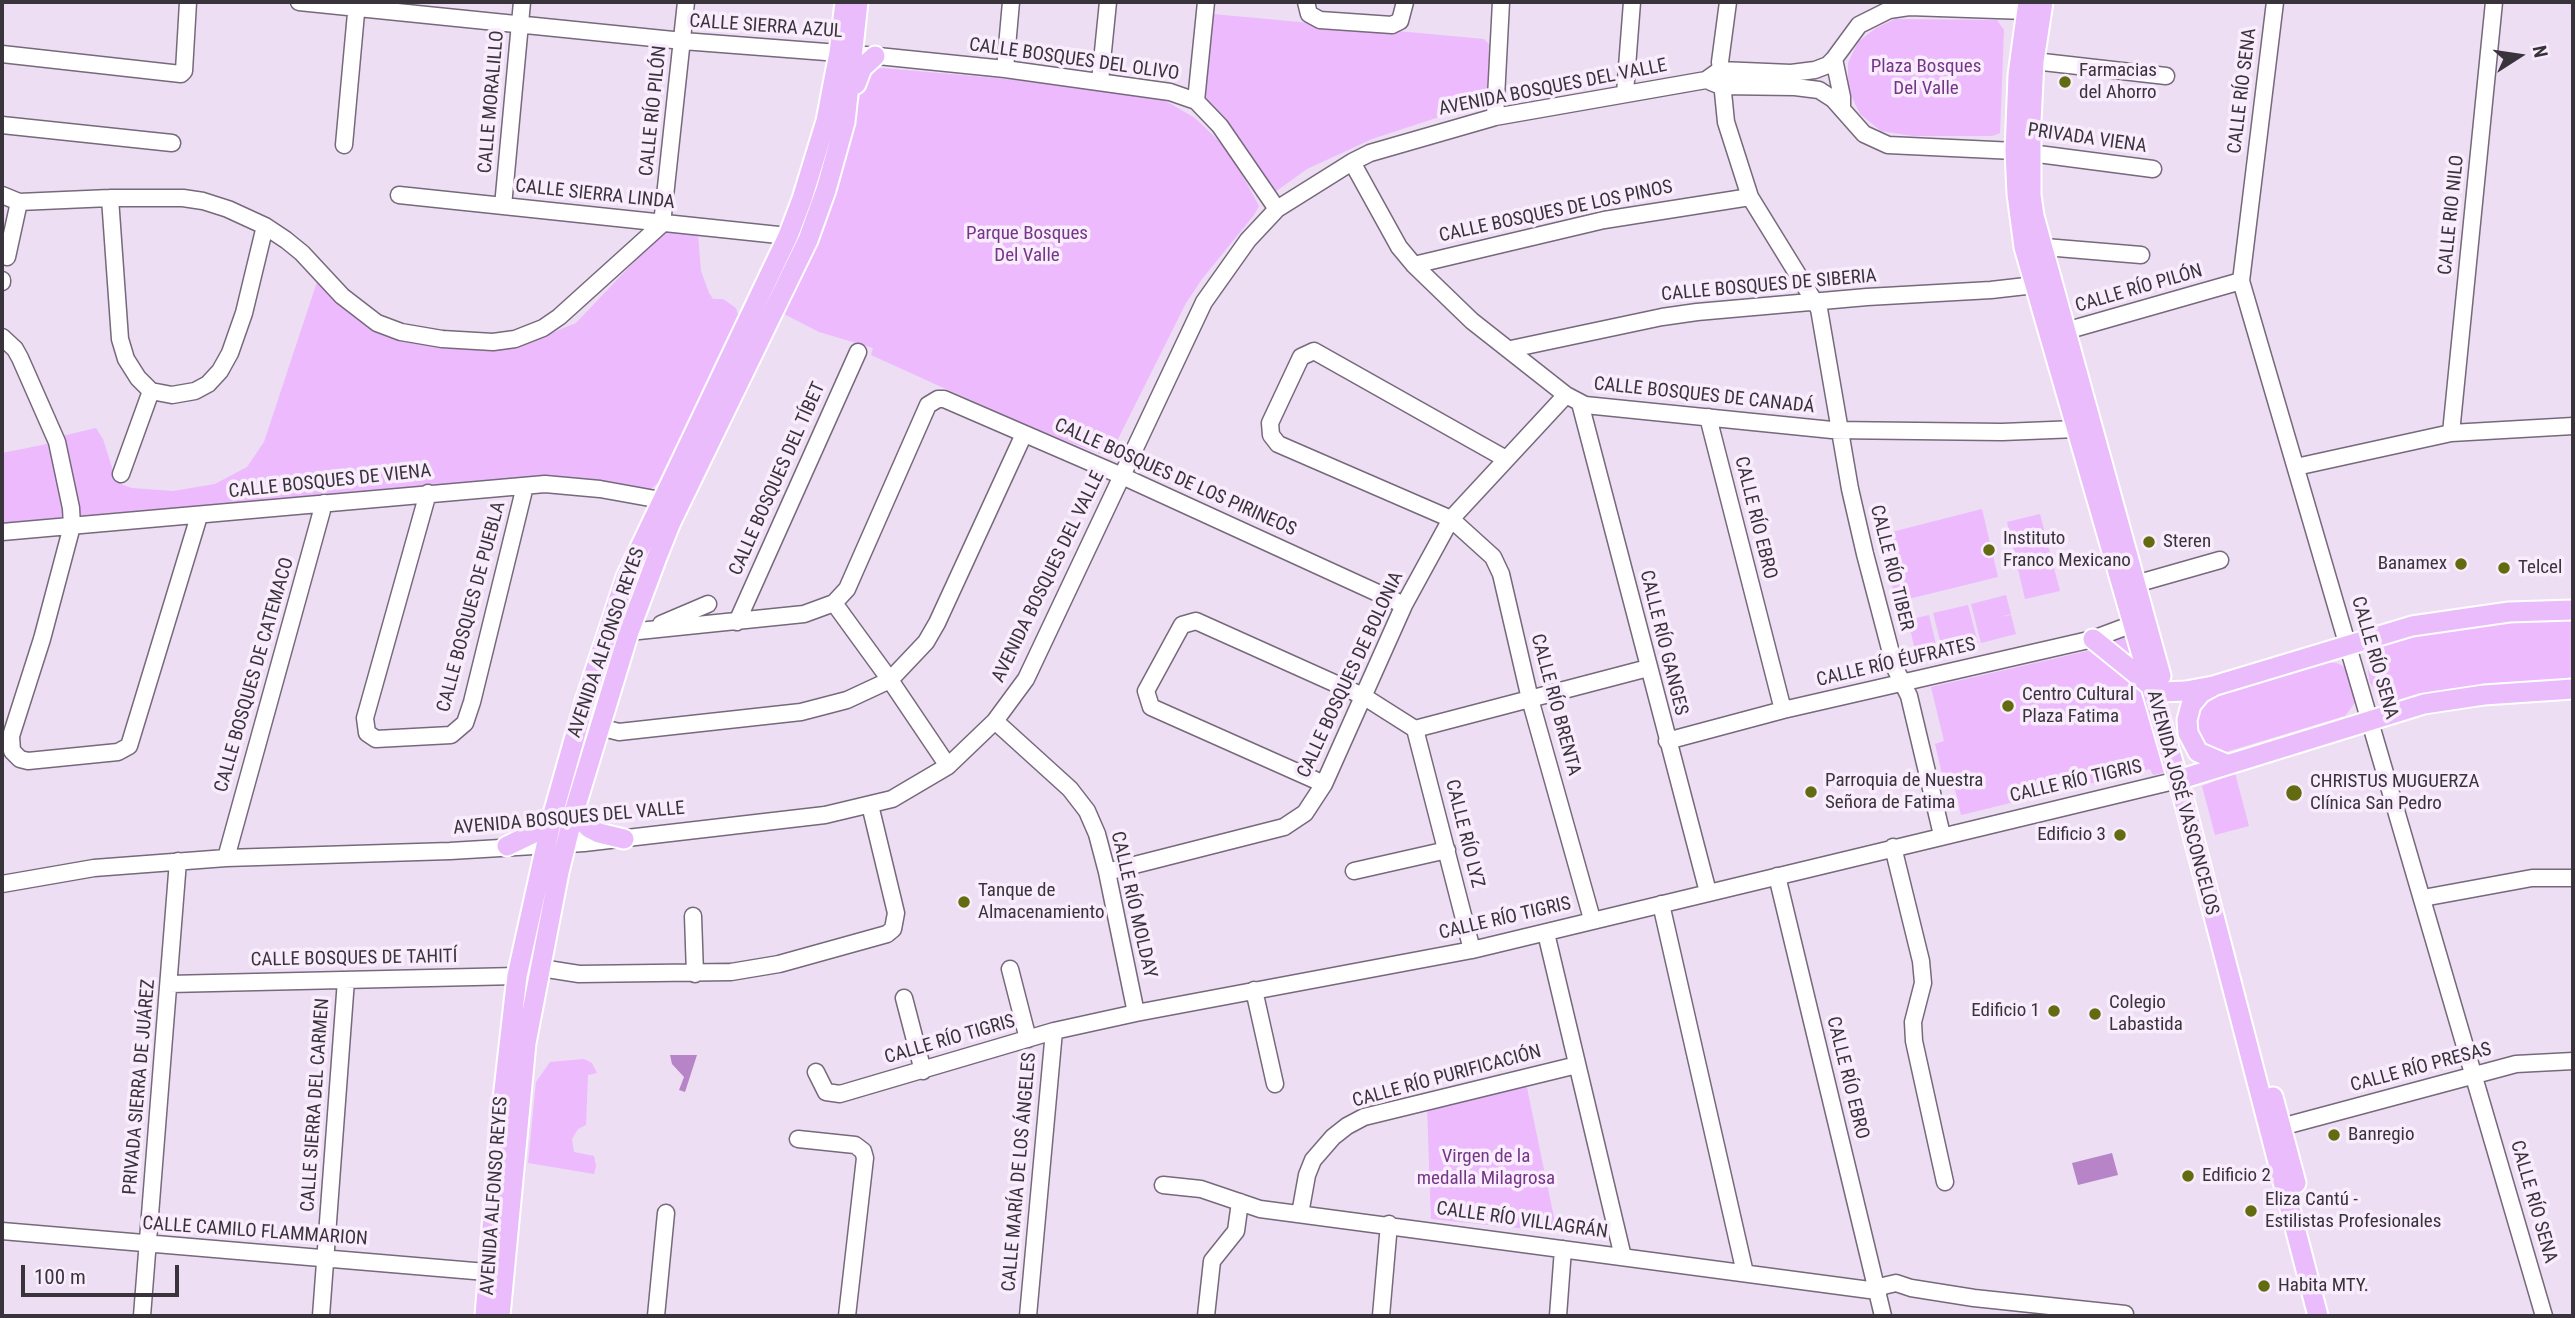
<!DOCTYPE html>
<meta charset="utf-8">
<style>
body{margin:0}
#map{position:relative;width:2575px;height:1318px;overflow:hidden;background:#eddef3;font-family:"Roboto Condensed",sans-serif}
canvas{display:block}
.frame{position:absolute;inset:0;border:4px solid #39333b;pointer-events:none}
.north{position:absolute;left:2484px;top:21px;width:70px;height:70px;-webkit-text-stroke:5px #f9ecfd;paint-order:stroke;rotate:78deg;font-size:19px;font-weight:700;line-height:28px;text-align:center;color:#39333b}
.north::after{content:'';display:block;margin:auto;width:24px;height:32px;background:#39333b;clip-path:polygon(50% 0,100% 100%,50% 72%,0 100%)}
.scale{position:absolute;left:21px;top:1265px;width:158px;height:32px;box-sizing:border-box;border:4px solid #39333b;border-top:0;padding-left:9px;font-size:21px;line-height:24px;white-space:nowrap;color:#39333b;-webkit-text-stroke:5px #f9ecfd;paint-order:stroke}
</style>
<div id="map">
<canvas width="2575" height="1318"></canvas>
<div class="frame"></div>
<div class="north">N</div>
<div class="scale">100 m</div>
</div>
<script>
const context = document.querySelector('canvas').getContext('2d');
context.lineJoin = 'round';
function fill(path, color) { context.fillStyle = color; context.fill(path, 'evenodd'); }
const shape = rows => new Path2D(rows.map(r => 'M' + r).join(''));
function strokePath(path, color, width, dash) { context.strokeStyle = color; context.lineWidth = width; context.lineCap = dash ? 'butt' : 'round'; context.setLineDash(dash || []); context.stroke(path); }
function drawText(font, color, halo, rows, align = 'center') {
  context.font = font + ' "Roboto Condensed",sans-serif'; context.lineWidth = 7; context.setLineDash([]); context.textBaseline = 'middle'; context.strokeStyle = halo; context.fillStyle = color; for (const [text, x, y, turn = 0] of rows) {
    context.save(); context.translate(x, y); context.rotate((+turn || 0) * Math.PI / 180); context.textAlign = isNaN(turn) ? turn : align; if (halo) context.strokeText(text, 0, 0); context.fillText(text, 0, 0); context.restore();
  }
}
fill(shape([
 [1213,14,1484,39,1491,46,1486,101,1483,106,1439,117,1372,139,1307,169,1275,192,1269,193,1204,106],
 [1895,19,1997,20,2004,30,2000,133,1992,136,1913,136,1881,131,1860,114,1848,89,1848,63,1858,42,1876,28],
 [883,68,1052,83,1130,92,1164,100,1195,118,1219,141,1237,165,1259,206,1254,215,1202,279,1186,303,1115,445,1106,453,1100,454,1032,428,871,355,873,348,819,332,782,313,840,183,864,78,874,69],
 [693,226,698,234,701,271,709,293,713,299,723,299,736,308,739,318,660,481,650,490,554,480,78,520,62,436,96,428,103,439,115,477,123,485,132,488,173,491,215,484,247,467,264,442,317,282,362,319,404,338,444,349,514,348,576,323,667,227],
 [57,442,72,526,2,534,2,453],
 [1982,509,1998,577,1896,602,1880,535],
 [2040,514,2060,591,2025,599,2007,522],
 [2006,595,2011,614,1999,617,2011,615,2016,634,1981,643,1971,604],
 [1968,605,1978,643,1943,652,1933,613],
 [1929,615,1938,653,1917,659,1908,620],
 [2535,619,2573,619,2573,681,2506,684,2399,702,2383,698,2370,683,2368,670,2372,657,2382,646,2390,642,2464,626],
 [2128,634,2136,660,2108,640],
 [2092,650,2143,684,2166,772,2153,775,2150,769,1961,815,1951,772,1942,774,1935,744,1944,741,1931,687],
 [2322,662,2337,663,2347,668,2357,700,2345,716,2219,754,2201,748,2191,714,2201,698],
 [2235,773,2249,826,2215,835,2202,786],
 [584,1059,592,1063,597,1073,588,1075,586,1125,578,1129,572,1139,574,1152,594,1156,596,1166,594,1174,528,1163,536,1082,550,1062],
 [1526,1083,1557,1232,1431,1219,1427,1107]
]), '#ecbafd');
fill(shape([
 [670,1055,697,1055,685,1092,679,1090,684,1077,672,1064],
 [2112,1153,2118,1175,2078,1185,2072,1163]
]), '#b684c7');
const minor = shape([
 [299,2,683,41,878,56,1005,69,1170,92,1196,101,1220,126,1277,209],
 [1306,2,1309,14,1320,20,1392,25,1400,21,1405,2],
 [1728,2,1720,62,1726,122,1750,197,1819,309,1850,489,1865,554,1895,668,1909,696,1942,835],
 [2275,2,2241,281,2544,1316],
 [2,54,181,74,184,71,188,2],
 [1834,59,1842,97,1842,109],
 [2034,61,2166,76],
 [1005,69,1011,2],
 [1100,81,1108,2],
 [1711,82,1721,86,1795,87,1819,90,1833,99,1864,134,1888,145,2015,151,2153,169],
 [1625,93,1632,2],
 [1196,101,1206,2],
 [1495,117,1501,2],
 [2,125,172,143],
 [344,145,357,2],
 [1352,162,1399,247,1414,265,1472,321,1566,395,1585,405,1832,430,2002,432,2077,429],
 [2,195,19,202,110,198,183,198,203,201,228,209,265,226,286,240,302,253,342,296,377,323,401,332,442,339,493,342,515,339,543,328,559,317,662,224,686,2],
 [399,195,788,236],
 [110,198,120,339,126,359,138,378,151,391,172,395,195,391,208,384,220,371,230,353,244,313,265,226],
 [503,206,522,2],
 [2033,246,2141,255],
 [7,257,19,202],
 [1414,265,1604,220,1750,197],
 [2,282,2,280],
 [2055,334,2241,281],
 [2,337,15,349,20,358,57,442,71,508,72,526,42,639,11,736,12,751,20,759,28,761,118,752,129,746,199,516],
 [1511,349,1662,317,1697,312,1867,297,1991,290,2035,285],
 [1580,403,1708,892],
 [1708,417,1783,710],
 [2451,433,2494,2],
 [1506,459,1314,351,1301,357,1270,423,1271,435,1278,444,1451,519,1493,557,1501,574,1530,699,1592,919],
 [2296,467,2451,433,2573,426],
 [121,474,151,391],
 [428,493,365,718,367,733,376,739,451,735,465,723,472,702,525,486],
 [2,532,545,484,600,489,661,500],
 [2125,587,2220,560],
 [834,603,890,680,948,766],
 [737,622,858,352],
 [661,624,708,604],
 [629,632,804,614,834,603,847,589,928,405,938,399,944,399,1122,476,1404,605],
 [995,721,1070,789,1087,811,1097,834,1107,872,1136,1013],
 [599,727,619,732,801,712,847,700,890,680,926,642,937,623,1024,434],
 [1415,729,1648,668],
 [1415,729,1472,950],
 [1667,741,1783,710,2093,639,2133,624],
 [1324,784,1151,707,1146,691,1182,625,1196,621,1363,696,1415,729],
 [1893,847,1921,961,1923,983,1913,1022,1914,1041,1945,1182],
 [226,858,324,503],
 [1354,871,1447,850],
 [1107,872,1284,827,1305,813,1324,784,1404,605,1451,519,1566,395],
 [1777,876,1883,1316],
 [2,884,94,868,226,858,450,851,584,843,825,815,892,799,948,766,995,721,1026,679,1204,302,1248,240,1277,209,1352,162,1370,153,1495,117,1706,80,1720,70,1791,73,1815,70,1828,65,1834,59,1859,25,1889,10,1909,7,2027,11],
 [2423,898,2532,878,2573,878],
 [1661,904,1745,1273],
 [693,916,695,974],
 [1546,933,1623,1257],
 [541,968,579,974,731,972,779,964,887,934,893,929,896,913,870,805],
 [1010,969,1028,1039],
 [169,984,517,976,526,980],
 [1254,990,1275,1084],
 [904,998,923,1071],
 [816,1072,826,1092,840,1094,1054,1031,1136,1013,1472,950,2178,780],
 [2281,1127,2516,1064,2573,1061],
 [798,1139,855,1145,863,1151,865,1158,847,1316],
 [1163,1185,1201,1189,1260,1209,1877,1291],
 [1300,1214,1307,1175,1313,1160,1333,1137,1347,1126,1364,1117,1577,1065],
 [2,1231,498,1273],
 [1877,1291,1883,1286,1896,1283,1911,1288,1974,1298,2125,1314],
 [142,1316,178,861],
 [321,1316,346,980],
 [656,1316,666,1213],
 [1028,1316,1054,1031],
 [1206,1316,1212,1261,1236,1231,1240,1202],
 [1381,1316,1389,1224],
 [1558,1316,1563,1249]
]);
const major = shape([
 [2028,2,2018,75,2015,151,2017,194,2024,247,2183,797,2318,1316],
 [2043,2,2034,61,2031,122,2031,195,2034,216,2161,676],
 [856,84,862,68,875,56],
 [2093,639,2151,686,2162,692,2186,691,2213,686,2412,626,2509,612,2573,610],
 [2212,687,2201,693,2191,705,2187,720,2188,733,2198,752,2226,764],
 [2178,780,2424,704,2484,695,2573,689],
 [574,812,589,828,599,833,624,839],
 [507,846,532,834,552,815],
 [2273,1097,2296,1183],
 [485,1316,500,1125,517,976,553,814,585,701,626,577,788,236,802,199,826,121,839,53,845,2],
 [500,1316,526,1043,559,872,574,812,629,632,657,557,671,522,808,240,826,190,845,122,858,2]
]);
strokePath(minor, '#76697b', 19);
strokePath(major, '#fff', 23);
strokePath(minor, '#fff', 16);
strokePath(major, '#ebbcfb', 19);
for (const [x, y, r, color] of [
 [2065,82,7,"#636b10"],
 [2149,542,7,"#636b10"],
 [1989,550,7,"#636b10"],
 [2461,564,7,"#636b10"],
 [2504,568,7,"#636b10"],
 [2008,706,7,"#636b10"],
 [1811,792,7,"#636b10"],
 [2294,793,9,"#636b10"],
 [2120,835,7,"#636b10"],
 [964,902,7,"#636b10"],
 [2054,1011,7,"#636b10"],
 [2095,1014,7,"#636b10"],
 [2334,1135,7,"#636b10"],
 [2188,1176,7,"#636b10"],
 [2251,1211,7,"#636b10"],
 [2264,1286,7,"#636b10"]
]) { const dot = new Path2D(); dot.arc(x, y, r, 0, 2 * Math.PI); context.fillStyle = color; context.fill(dot); strokePath(dot, '#f9ecfd', 2.5); }
drawText('19px', '#39333b', '#f9ecfd', [
 ["CALLE SIERRA AZUL",766,27,4],
 ["CALLE BOSQUES DEL OLIVO",1074,60,8],
 ["AVENIDA BOSQUES DEL VALLE",1553,88,-11],
 ["CALLE RÍO SENA",2243,91,-83],
 ["CALLE MORALILLO",492,102,-85],
 ["CALLE RÍO PILÓN",654,111,-84],
 ["PRIVADA VIENA",2087,139,8],
 ["CALLE SIERRA LINDA",595,195,6],
 ["CALLE BOSQUES DE LOS PINOS",1556,212,-12],
 ["CALLE RIO NILO",2452,215,-84],
 ["CALLE BOSQUES DE SIBERIA",1769,286,-5],
 ["CALLE RÍO PILÓN",2139,289,-16],
 ["CALLE BOSQUES DE CANADÁ",1704,396,6],
 ["CALLE BOSQUES DE LOS PIRINEOS",1175,478,24],
 ["CALLE BOSQUES DEL TÍBET",778,479,-66],
 ["CALLE BOSQUES DE VIENA",330,482,-6],
 ["CALLE RÍO EBRO",1755,518,76],
 ["CALLE RÍO TIBER",1891,568,76],
 ["AVENIDA BOSQUES DEL VALLE",1049,577,-64],
 ["CALLE BOSQUES DE PUEBLA",472,607,-75],
 ["AVENIDA ALFONSO REYES",607,643,-71],
 ["CALLE RÍO GANGES",1663,643,76],
 ["CALLE RÍO SENA",2374,658,74],
 ["CALLE RÍO ÉUFRATES",1896,663,-13],
 ["CALLE BOSQUES DE CATEMACO",255,675,-74],
 ["CALLE BOSQUES DE BOLONIA",1351,675,-65],
 ["CALLE RÍO BRENTA",1555,705,75],
 ["CALLE RÍO TIGRIS",2076,782,-13],
 ["AVENIDA JOSÉ VASCONCELOS",2182,803,75],
 ["AVENIDA BOSQUES DEL VALLE",569,819,-5],
 ["CALLE RÍO LYZ",1464,834,76],
 ["CALLE RÍO MOLDAY",1133,905,77],
 ["CALLE RÍO TIGRIS",1505,919,-13],
 ["CALLE BOSQUES DE TAHITÍ",354,959,-1],
 ["CALLE RÍO TIGRIS",950,1040,-16],
 ["CALLE RÍO PRESAS",2421,1068,-15],
 ["CALLE RÍO PURIFICACIÓN",1447,1077,-15],
 ["CALLE RÍO EBRO",1847,1078,76],
 ["PRIVADA SIERRA DE JUÁREZ",140,1087,-85],
 ["CALLE SIERRA DEL CARMEN",316,1105,-86],
 ["CALLE MARÍA DE LOS ÁNGELES",1020,1172,-85],
 ["AVENIDA ALFONSO REYES",495,1196,-86],
 ["CALLE RÍO SENA",2533,1202,74],
 ["CALLE RÍO VILLAGRÁN",1522,1221,8],
 ["CALLE CAMILO FLAMMARION",255,1232,4]
]);
drawText('19px', '#743687', '#f9ecfd', [
 ["Plaza Bosques",1926,67],
 ["Del Valle",1926,89],
 ["Parque Bosques",1027,234],
 ["Del Valle",1027,256],
 ["Virgen de la",1486,1157],
 ["medalla Milagrosa",1486,1179]
]);
drawText('19px', '#39333b', '#f9ecfd', [
 ["Farmacias",2079,71],
 ["del Ahorro",2079,93],
 ["Instituto",2003,539],
 ["Franco Mexicano",2003,561],
 ["Steren",2163,542],
 ["Banamex",2447,564,"right"],
 ["Telcel",2518,568],
 ["Centro Cultural",2022,695],
 ["Plaza Fatima",2022,717],
 ["Parroquia de Nuestra",1825,781],
 ["Señora de Fatima",1825,803],
 ["CHRISTUS MUGUERZA",2310,782],
 ["Clínica San Pedro",2310,804],
 ["Edificio 3",2106,835,"right"],
 ["Tanque de",978,891],
 ["Almacenamiento",978,913],
 ["Colegio",2109,1003],
 ["Labastida",2109,1025],
 ["Edificio 1",2040,1011,"right"],
 ["Banregio",2348,1135],
 ["Edificio 2",2202,1176],
 ["Eliza Cantú -",2265,1200],
 ["Estilistas Profesionales",2265,1222],
 ["Habita MTY.",2278,1286]
], 'left');
</script>
